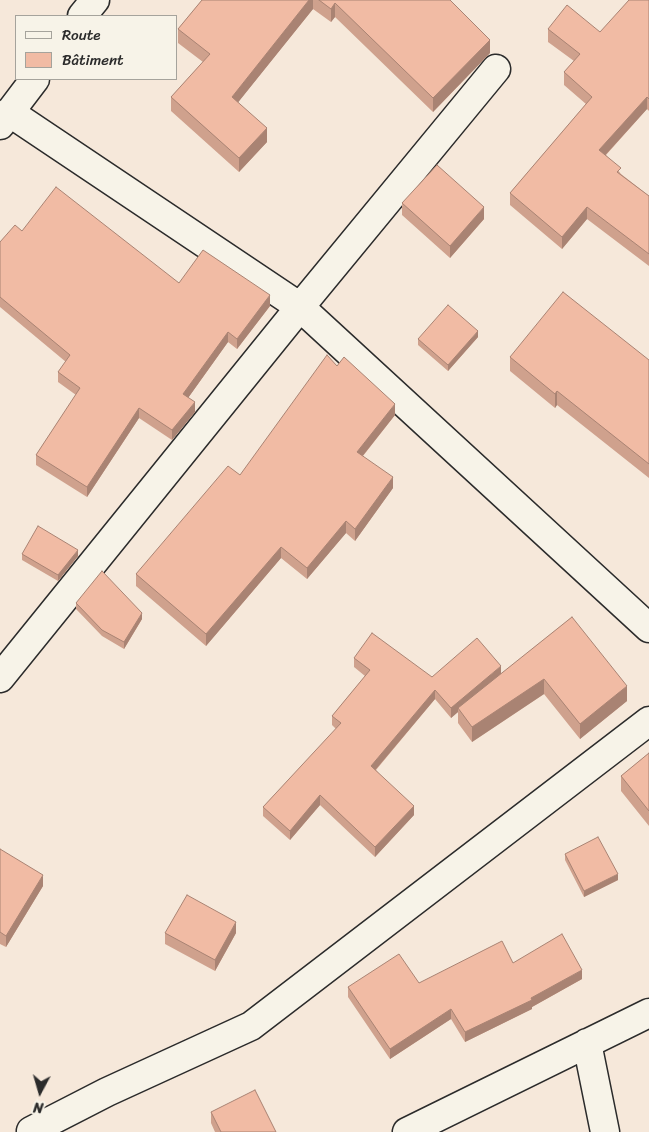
<!DOCTYPE html>
<meta charset="utf-8">
<style>
body{margin:0}
#map{position:relative;width:649px;height:1132px;overflow:hidden;background:#f6e8da;font-family:Sriracha,sans-serif}
canvas{display:block}
.legend{position:absolute;left:15px;top:15px;width:162px;height:65px;box-sizing:border-box;background:#f7f3e8;border:1px solid #a5a39c;margin:0;padding:6px 9px;list-style:none;font-size:15px;color:#2b2b2b}
.legend li{display:flex;align-items:center;gap:10px;height:25px}
.legend b{width:25px;border:1px solid #a5a39c}
.north{position:absolute;left:15px;top:1067px;width:50px;height:50px;-webkit-text-stroke:4px #f7f3e8;paint-order:stroke;rotate:186deg;font-size:14px;font-weight:700;line-height:20px;text-align:center;color:#2b2b2b}
.north::after{content:'';display:block;margin:auto;width:18px;height:22px;background:#2b2b2b;clip-path:polygon(50% 0,100% 100%,50% 72%,0 100%)}
</style>
<div id="map">
<canvas width="649" height="1132"></canvas>
<ul class="legend">
<li><b style="height:6px;background:#f7f3e8"></b>Route</li>
<li><b style="height:14px;background:#f1bba4"></b>Bâtiment</li>
</ul>
<div class="north">N</div>
</div>
<script>
const context = document.querySelector('canvas').getContext('2d');
context.lineJoin = 'round';
const shape = rows => new Path2D(rows.map(r => 'M' + r).join(''));
function strokePath(path, color, width, dash) { context.strokeStyle = color; context.lineWidth = width; context.lineCap = dash ? 'butt' : 'round'; context.setLineDash(dash || []); context.stroke(path); }
function fill(path, color) { context.fillStyle = color; context.fill(path, 'evenodd'); }
const minor = shape([
 [82,16,95,0],
 [9,112,300,307,649,628],
 [0,125,35,79],
 [0,678,300,307,496,69],
 [587,1043,605,1132],
 [31,1131,107,1092,251,1026,649,721],
 [407,1132,649,1013]
]);
strokePath(minor, '#2b2b2b', 31);
strokePath(minor, '#f7f3e8', 28);
fill(shape([
 [202,0,450,0,490,53,433,112,335,17,331,22,313,9,238,102,267,142,239,172,171,111,171,97,203,62,178,43,178,29],
 [649,0,649,111,647,109,606,155,621,174,649,196,649,266,587,219,562,249,510,205,510,193,586,104,564,85,564,72,574,61,548,42,548,29,600,32],
 [402,203,484,219,450,258,402,215],
 [22,231,179,283,270,306,237,349,228,342,188,398,195,412,172,440,139,418,87,497,36,465,36,455,76,395,58,382,58,372,66,362,0,307,0,242],
 [478,337,448,371,418,345,418,339],
 [510,357,649,360,649,478,557,405,555,408,510,371],
 [337,366,395,415,363,456,393,488,355,541,346,533,307,579,281,558,206,646,136,586,136,574,240,475],
 [22,554,78,556,58,581,22,560],
 [76,603,142,619,124,649,102,636,76,609],
 [572,617,627,701,580,739,544,694,472,742,458,723,458,712,451,718,435,699,376,770,414,815,375,857,320,805,290,840,263,816,263,807,336,729,332,725,332,716,365,676,354,667,354,658,432,677,501,674],
 [649,753,649,826,621,791,621,776],
 [0,849,43,886,6,947,0,944],
 [565,854,618,880,584,897,565,860],
 [165,933,236,933,215,971,165,944],
 [513,963,582,979,532,1007,532,1009,465,1042,451,1019,390,1059,348,997,348,987,419,983],
 [211,1112,276,1132,215,1132,211,1123]
]), '#cfa18d');
fill(shape([
 [309,0,313,0,313,9,232,110,232,97],
 [335,3,335,17,331,22,331,9],
 [490,40,490,53,433,112,433,98],
 [647,97,647,109,599,162,599,150],
 [267,128,267,142,239,172,239,158],
 [484,207,484,219,450,258,450,246],
 [587,207,587,219,562,249,562,237],
 [270,295,270,306,237,349,237,339],
 [478,331,478,337,448,371,448,365],
 [228,332,228,342,183,405,183,394],
 [557,391,557,405,555,408,555,394],
 [195,402,195,412,172,440,172,430],
 [395,404,395,415,357,463,357,452],
 [139,408,139,418,87,497,87,487],
 [393,477,393,488,355,541,355,529],
 [346,521,346,533,307,579,307,568],
 [281,547,281,558,206,646,206,634],
 [78,550,78,556,58,581,58,575],
 [142,613,142,619,124,649,124,642],
 [501,666,501,675,458,708,458,712,451,718,451,708],
 [544,679,544,694,472,742,472,727],
 [627,686,627,701,580,739,580,724],
 [435,690,435,699,371,775,371,766],
 [320,795,320,805,290,840,290,831],
 [414,806,414,815,375,857,375,847],
 [618,874,618,880,584,897,584,891],
 [43,875,43,886,6,947,6,936],
 [236,922,236,933,215,971,215,960],
 [582,970,582,979,532,1007,532,1009,465,1042,465,1032,531,998],
 [451,1009,451,1019,390,1059,390,1049]
]), '#a98373');
const building = shape([
 [202,0,309,0,232,97,267,128,239,158,171,97,210,54,178,29,202,0],
 [319,0,450,0,490,40,433,98,335,3,331,9,319,0],
 [629,0,649,0,649,99,647,97,599,150,621,168,617,172,649,196,649,254,587,207,562,237,510,193,592,97,564,72,580,54,548,29,567,5,600,32,629,0],
 [437,165,484,207,450,246,402,203,437,165],
 [56,187,179,283,203,250,270,295,237,339,228,332,183,394,195,402,172,430,139,408,87,487,36,455,80,388,58,372,70,355,0,297,0,242,15,225,22,231,56,187],
 [563,292,649,360,649,464,557,391,555,394,510,357,563,292],
 [448,305,478,331,448,365,418,339,448,305],
 [327,355,337,366,344,357,395,404,357,452,393,477,355,529,346,521,307,568,281,547,206,634,136,574,228,466,240,475,327,355],
 [38,526,78,550,58,575,22,554,38,526],
 [102,571,142,613,124,642,102,630,76,603,102,571],
 [572,617,627,686,580,724,544,679,472,727,458,708,572,617],
 [372,633,432,677,477,638,501,666,451,708,435,690,371,766,414,806,375,847,320,795,290,831,263,807,341,723,332,716,370,670,354,658,372,633],
 [649,753,649,811,621,776,649,753],
 [598,837,618,874,584,891,565,854,598,837],
 [0,849,43,875,6,936,0,932,0,849],
 [187,895,236,922,215,960,165,933,187,895],
 [562,934,582,970,531,998,532,1000,465,1032,451,1009,390,1049,348,987,399,954,419,983,502,941,513,963,562,934],
 [255,1090,276,1132,221,1132,211,1112,255,1090]
]);
fill(building, '#f1bba4');
strokePath(building, '#a98373', 1);
</script>
